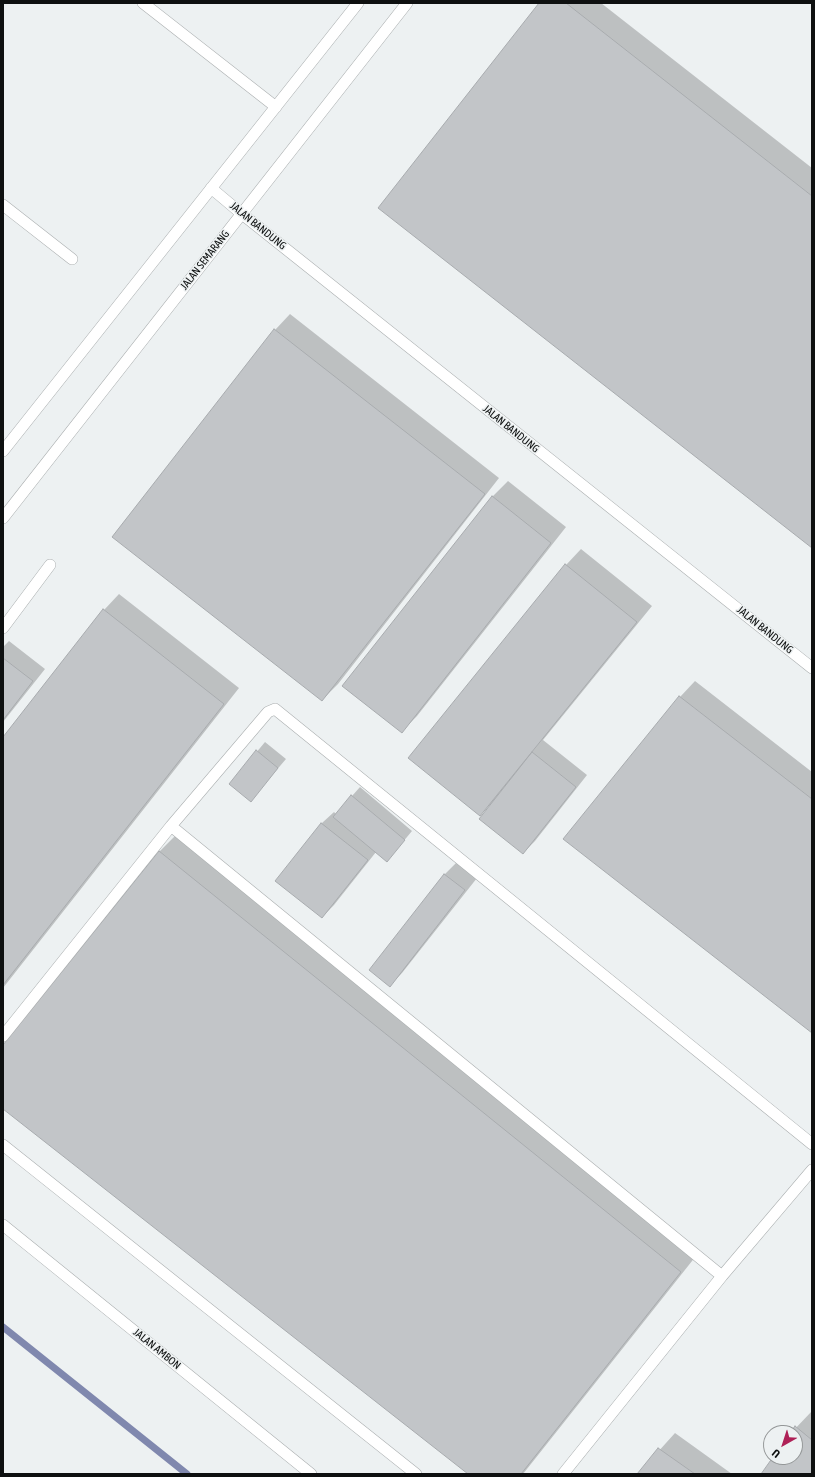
<!DOCTYPE html>
<style>
body{margin:0}
#map{position:relative;width:815px;height:1477px;overflow:hidden;background:#edf1f2;font-family:"Asap Condensed",sans-serif}
canvas{display:block}
.frame{position:absolute;inset:0;border:4px solid #0e1010;pointer-events:none}
.north{position:absolute;left:763px;top:1425px;width:40px;height:40px;box-sizing:border-box;background:#edf1f2;border:1px solid #949798;border-radius:50%;rotate:219deg;font-size:11px;font-weight:700;line-height:16px;text-align:center;color:#0e1010}
.north::after{content:'';display:block;margin:auto;width:14px;height:18px;background:#af2157;clip-path:polygon(50% 0,100% 100%,50% 72%,0 100%)}
</style>
<div id="map">
<canvas width="815" height="1477"></canvas>
<div class="frame"></div>
<div class="north">U</div>
</div>
<script>
const context = document.querySelector('canvas').getContext('2d');
context.lineJoin = 'round';
function fill(path, color) { context.fillStyle = color; context.fill(path, 'evenodd'); }
const shape = rows => new Path2D(rows.map(r => 'M' + r).join(''));
function strokePath(path, color, width, dash) { context.strokeStyle = color; context.lineWidth = width; context.lineCap = dash ? 'butt' : 'round'; context.setLineDash(dash || []); context.stroke(path); }
function drawText(font, color, halo, rows, align = 'center') {
  context.font = font + ' "Asap Condensed",sans-serif'; context.lineWidth = 3; context.setLineDash([]); context.textBaseline = 'middle'; context.strokeStyle = halo; context.fillStyle = color; for (const [text, x, y, turn = 0] of rows) {
    context.save(); context.translate(x, y); context.rotate((+turn || 0) * Math.PI / 180); context.textAlign = isNaN(turn) ? turn : align; if (halo) context.strokeText(text, 0, 0); context.fillText(text, 0, 0); context.restore();
  }
}
fill(shape([
 [540,3,601,3,812,168,812,546],
 [290,314,499,478,338,684,322,700,113,536,275,330],
 [508,481,566,527,417,716,402,731,344,686,493,496],
 [581,549,652,606,543,740,587,775,535,841,523,853,490,805,480,815,409,758,566,565],
 [119,594,239,688,3,988,3,738,104,610],
 [9,641,45,669,3,722,3,647],
 [695,681,812,772,812,1032,565,839,680,697],
 [265,742,286,759,251,800,230,784],
 [360,787,412,831,387,861,376,852,334,905,322,917,276,881,322,823,334,812,336,814],
 [175,836,696,1256,523,1474,470,1474,3,1108,3,1046,159,852],
 [457,862,477,878,402,973,390,985,370,970,445,874],
 [812,1411,812,1474,762,1474,774,1457,795,1457,795,1433,791,1433],
 [675,1433,732,1474,638,1474]
]), '#0003');
strokePath(shape([
 [3,1327,187,1474]
]), '#8088ae', 7);
const building = shape([
 [539,3,566,3,812,196,812,548,378,208,539,3],
 [274,329,485,494,322,701,112,537,274,329],
 [492,496,551,543,402,733,342,686,492,496],
 [565,564,637,622,480,816,408,758,565,564],
 [103,609,224,704,3,985,3,737,103,609],
 [3,658,33,681,3,720,3,658],
 [679,696,812,799,812,1033,563,839,679,696],
 [256,750,278,768,251,802,229,784,256,750],
 [532,752,576,787,523,854,479,819,532,752],
 [351,795,405,840,387,862,333,817,351,795],
 [321,823,368,860,322,918,275,881,321,823],
 [159,851,681,1272,521,1474,468,1474,3,1109,3,1045,159,851],
 [444,874,465,890,390,987,369,970,444,874],
 [795,1426,812,1440,812,1474,761,1474,773,1457,795,1457,795,1433,790,1433,795,1426],
 [658,1448,695,1474,637,1474,658,1448]
]);
fill(building, '#c2c5c8');
strokePath(building, '#a8abae', 1);
const lane = shape([
 [143,3,276,107],
 [211,188,242,214,812,668],
 [3,205,72,259],
 [3,451,358,3],
 [3,518,407,3],
 [3,628,50,565],
 [171,826,722,1276],
 [3,1036,171,826,268,712,275,709,812,1144],
 [3,1145,416,1474],
 [3,1225,311,1474],
 [563,1474,722,1276,812,1170]
]);
strokePath(lane, '#aaaeaf', 12);
strokePath(lane, '#fff', 11);
drawText('11px', '#0e1010', '#edf1f2', [
 ["JALAN BANDUNG",258,226,39],
 ["JALAN SEMARANG",205,260,-52],
 ["JALAN BANDUNG",511,429,39],
 ["JALAN BANDUNG",765,630,39],
 ["JALAN AMBON",157,1349,39]
]);
</script>
